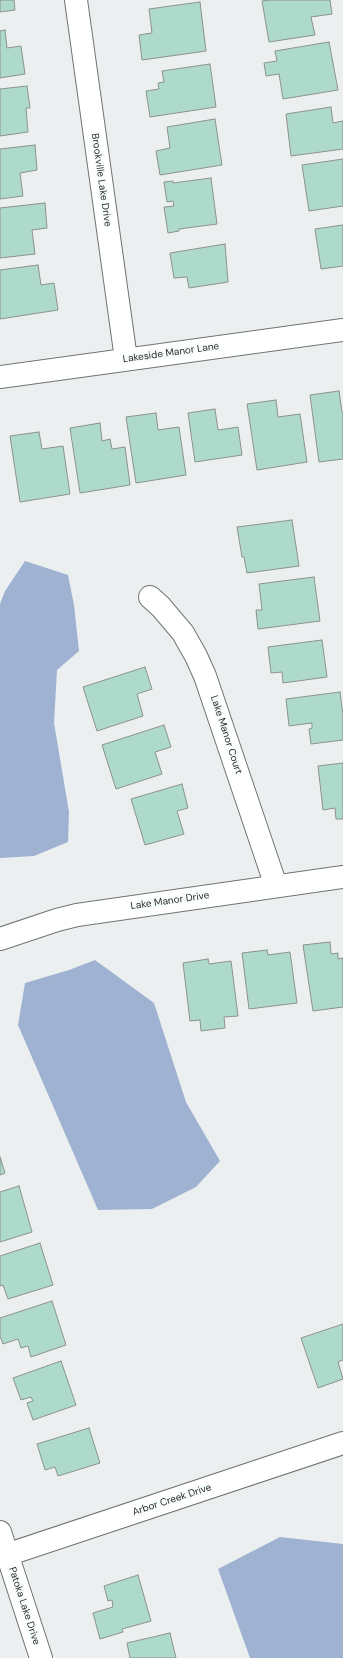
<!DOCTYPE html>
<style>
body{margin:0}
canvas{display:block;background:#ebefef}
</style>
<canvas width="343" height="1658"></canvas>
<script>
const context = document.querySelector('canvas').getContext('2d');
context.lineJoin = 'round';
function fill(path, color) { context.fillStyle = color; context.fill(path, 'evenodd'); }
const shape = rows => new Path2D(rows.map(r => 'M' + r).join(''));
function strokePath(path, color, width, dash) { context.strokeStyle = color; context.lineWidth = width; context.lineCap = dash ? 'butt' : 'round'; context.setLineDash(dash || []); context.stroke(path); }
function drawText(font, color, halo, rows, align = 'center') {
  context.font = font + ' "DM Sans",sans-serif'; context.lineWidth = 4; context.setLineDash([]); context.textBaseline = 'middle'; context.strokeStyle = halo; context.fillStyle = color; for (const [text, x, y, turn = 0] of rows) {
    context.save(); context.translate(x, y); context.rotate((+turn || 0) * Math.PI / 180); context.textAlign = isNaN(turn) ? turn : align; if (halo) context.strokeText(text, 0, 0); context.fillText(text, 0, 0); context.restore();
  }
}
fill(shape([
 [25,561,68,575,74,605,79,651,57,670,54,723,69,812,68,842,34,856,0,858,0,604,5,591],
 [95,960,154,1003,186,1102,220,1161,196,1187,152,1209,98,1210,18,1025,25,983,69,970],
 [280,1537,343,1544,343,1658,250,1658,218,1569]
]), '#9fb2d2');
const building = shape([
 [0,0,14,0,15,10,0,12,0,0],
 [269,0,330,0,332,14,311,17,315,35,269,42,262,1,269,0],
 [200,2,206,51,142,60,139,35,152,33,149,9,200,2],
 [5,30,7,48,21,46,25,74,0,78,0,31,5,30],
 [329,42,338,90,283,99,279,74,266,76,264,63,277,61,275,51,329,42],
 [210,64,216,107,150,117,146,91,159,89,158,83,164,82,162,71,210,64],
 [27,86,30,108,26,108,28,132,0,136,0,89,27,86],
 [331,107,333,123,343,121,343,149,291,156,286,114,331,107],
 [215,119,222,165,160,175,156,151,170,148,167,127,215,119],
 [35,145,37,170,20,173,23,196,0,199,0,149,35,145],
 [343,159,343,206,309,211,302,165,343,159],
 [211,178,217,224,179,229,179,231,168,233,164,207,174,206,173,201,167,202,164,182,173,181,173,183,211,178],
 [45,203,47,228,32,230,35,254,0,258,0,208,45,203],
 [343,225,343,266,321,269,315,229,343,225],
 [225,244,228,282,189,288,187,277,174,278,170,253,225,244],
 [38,265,41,285,54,283,58,310,0,319,0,270,38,265],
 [339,391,342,412,343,412,343,459,319,462,310,395,339,391],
 [276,400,278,417,300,414,307,462,257,470,247,404,276,400],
 [215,409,218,430,238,427,242,455,195,462,188,413,215,409],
 [156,413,158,430,179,427,186,475,136,483,126,417,156,413],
 [100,423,102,441,110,439,112,449,125,447,130,485,80,493,70,428,100,423],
 [39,432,42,449,63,446,70,494,20,502,10,436,39,432],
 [292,520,299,566,247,573,244,557,242,557,237,527,292,520],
 [314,577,320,621,258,629,256,610,262,610,259,584,314,577],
 [322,640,327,677,283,683,282,672,271,673,268,647,322,640],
 [145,667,152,689,137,694,143,716,97,731,83,687,145,667],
 [340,692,343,715,343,740,311,744,309,729,312,728,312,723,289,726,286,699,340,692],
 [164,725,171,747,155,752,162,774,116,789,102,745,164,725],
 [343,763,343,819,336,819,335,808,323,810,318,766,343,763],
 [182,784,188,808,177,811,184,834,145,845,131,799,182,784],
 [330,942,331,954,338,953,338,959,343,958,343,1007,313,1011,303,945,330,942],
 [267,950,268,955,290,952,297,1003,249,1009,242,953,267,950],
 [208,959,209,964,231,961,238,1016,224,1017,225,1028,201,1031,200,1020,190,1021,183,963,208,959],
 [0,1157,5,1173,0,1175,0,1157],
 [19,1186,32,1232,0,1242,0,1192,19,1186],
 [40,1243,53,1285,8,1299,3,1285,0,1286,0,1256,40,1243],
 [52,1301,66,1345,31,1357,28,1346,21,1348,18,1339,3,1344,0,1336,0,1318,52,1301],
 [343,1324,343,1360,338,1362,343,1379,318,1388,301,1338,343,1324],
 [61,1361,76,1405,33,1420,27,1403,33,1401,31,1397,21,1400,13,1378,61,1361],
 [89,1428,100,1463,58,1476,55,1467,45,1470,37,1444,89,1428],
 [138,1575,151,1621,122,1629,123,1632,100,1639,93,1613,113,1607,112,1600,108,1601,104,1586,138,1575],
 [170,1633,176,1658,130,1658,127,1643,170,1633]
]);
fill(building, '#addacb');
strokePath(building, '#8d9190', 1);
const minor = shape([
 [76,0,126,359],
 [0,377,343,330],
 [150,597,161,607,183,633,196,656,205,676,276,886],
 [0,939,57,920,77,915,343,877],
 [0,1532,41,1658],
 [0,1557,343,1443]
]);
strokePath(minor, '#707474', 24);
strokePath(minor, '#fff', 22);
drawText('10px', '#2a2b2b', '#f8fdfd', [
 ["Brookville Lake Drive",101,180,82],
 ["Lakeside Manor Lane",171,353,-8],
 ["Lake Manor Court",226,735,72],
 ["Lake Manor Drive",170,901,-8],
 ["Arbor Creek Drive",172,1500,-18],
 ["Patoka Lake Drive",24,1606,72]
]);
</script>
